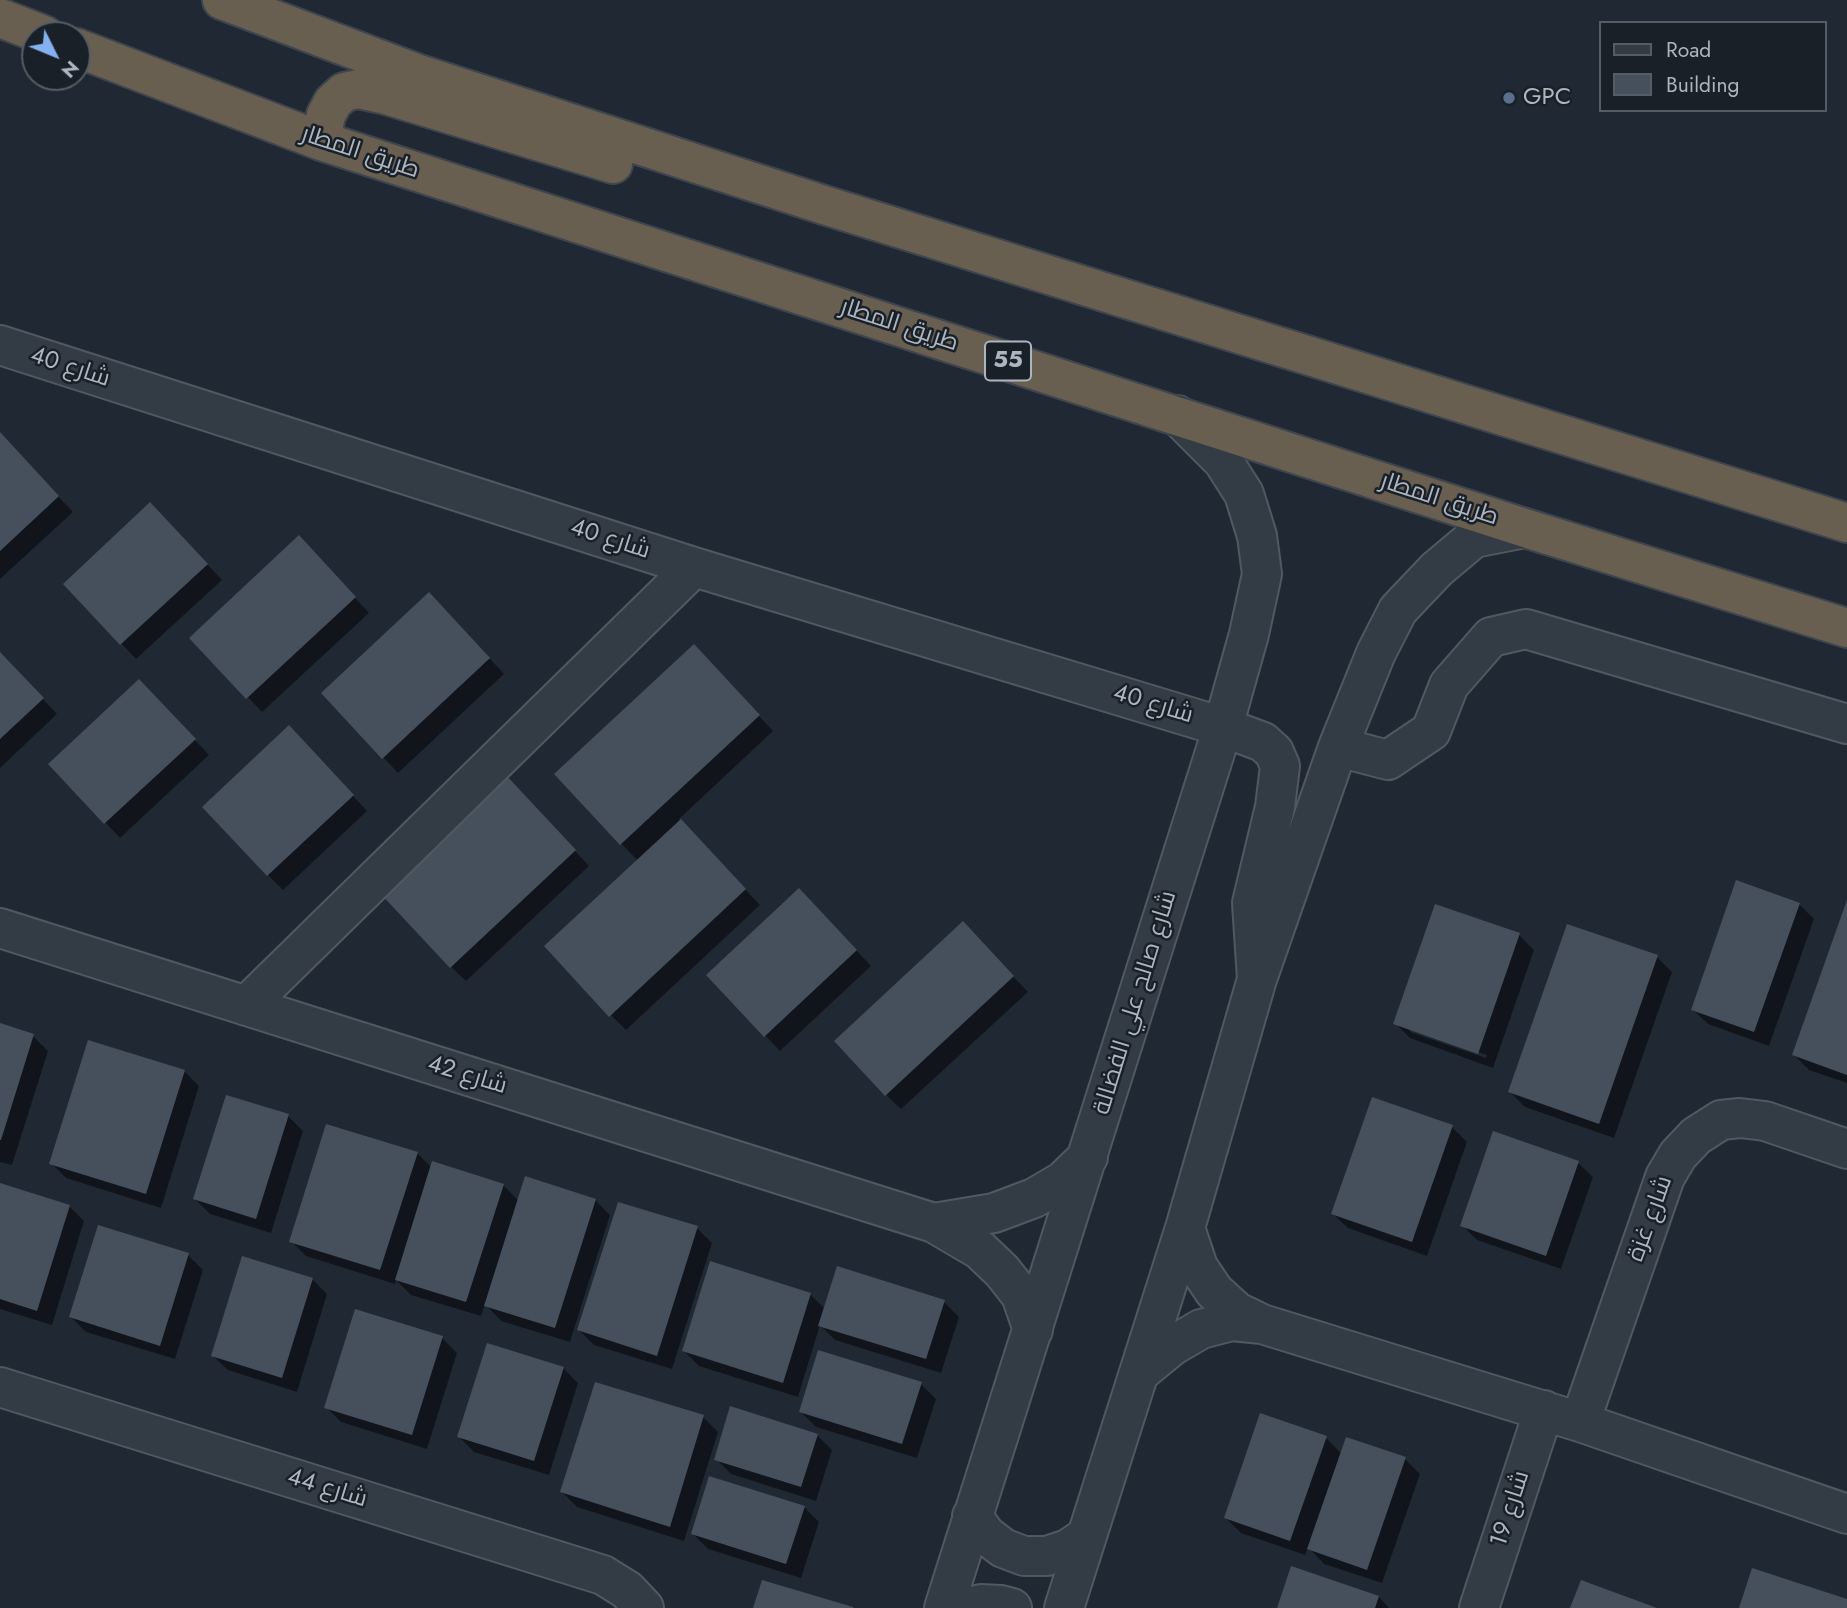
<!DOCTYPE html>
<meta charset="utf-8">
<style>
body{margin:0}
#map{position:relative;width:1847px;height:1608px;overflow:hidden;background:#202933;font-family:Jost,sans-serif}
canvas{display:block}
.legend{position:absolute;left:1599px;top:21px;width:228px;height:91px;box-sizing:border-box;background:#192028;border:2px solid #545c65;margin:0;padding:9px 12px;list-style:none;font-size:21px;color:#adb5c1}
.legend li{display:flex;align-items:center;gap:14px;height:35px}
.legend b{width:35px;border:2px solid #545c65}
.north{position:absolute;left:21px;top:21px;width:70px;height:70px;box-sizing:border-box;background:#192028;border:2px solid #545c65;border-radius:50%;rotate:133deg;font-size:19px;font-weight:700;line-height:28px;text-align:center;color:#adb5c1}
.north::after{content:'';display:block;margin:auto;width:24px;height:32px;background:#84b1ef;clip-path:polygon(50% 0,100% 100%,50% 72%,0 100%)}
</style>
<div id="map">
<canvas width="1847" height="1608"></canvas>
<ul class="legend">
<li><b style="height:9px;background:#333b44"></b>Road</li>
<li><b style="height:19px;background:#46505d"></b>Building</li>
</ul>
<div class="north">N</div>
</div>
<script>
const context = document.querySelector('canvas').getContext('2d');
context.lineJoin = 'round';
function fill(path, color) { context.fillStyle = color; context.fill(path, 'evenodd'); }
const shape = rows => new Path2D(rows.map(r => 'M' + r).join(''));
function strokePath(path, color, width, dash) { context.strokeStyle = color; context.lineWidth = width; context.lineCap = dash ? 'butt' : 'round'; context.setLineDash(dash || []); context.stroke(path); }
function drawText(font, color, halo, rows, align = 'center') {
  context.font = font + ' Jost,Cairo,sans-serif'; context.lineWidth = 5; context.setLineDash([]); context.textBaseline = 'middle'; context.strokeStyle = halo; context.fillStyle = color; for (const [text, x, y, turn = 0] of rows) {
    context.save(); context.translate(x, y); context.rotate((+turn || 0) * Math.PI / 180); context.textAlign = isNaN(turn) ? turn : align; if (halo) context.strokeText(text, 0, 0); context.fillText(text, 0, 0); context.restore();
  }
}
fill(shape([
 [0,435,73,512,0,579],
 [165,519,222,580,136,659,65,584],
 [314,553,369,613,262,712,192,638],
 [444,609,504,674,398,773,323,693],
 [0,654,57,714,0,768],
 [708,661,773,731,679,819,760,905,626,1030,611,1015,638,861,556,774],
 [154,696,209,755,120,838,50,764],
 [303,742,367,811,283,890,268,875],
 [519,790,589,866,466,981,451,967],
 [1799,904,1814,919,1769,1046,1708,1024,1693,1010],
 [1847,904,1847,1083,1809,1070,1794,1055],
 [814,905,871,966,780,1051,708,975],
 [1519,935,1534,950,1493,1068,1410,1038,1395,1023],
 [1410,1028,1487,1055,1486,1058,1410,1032],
 [977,939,1028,992,901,1109,886,1095],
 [1657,957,1672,972,1614,1138,1525,1107,1510,1092],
 [0,1025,33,1036,48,1051,12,1165,0,1162],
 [184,1071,199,1086,161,1208,66,1178,51,1163],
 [288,1116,303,1131,271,1233,210,1214,195,1199],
 [1452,1127,1467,1142,1427,1256,1348,1228,1333,1214],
 [417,1153,432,1168,503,1185,519,1201,595,1200,610,1215,570,1342,501,1321,485,1304,481,1316,411,1295,396,1280,395,1284,306,1256,291,1241],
 [1578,1163,1593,1177,1561,1269,1477,1240,1462,1225],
 [0,1185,69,1206,84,1221,52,1325,0,1309],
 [697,1228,712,1243,672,1369,594,1345,579,1330],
 [188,1255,203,1270,175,1359,86,1332,71,1317],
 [312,1279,327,1294,297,1392,228,1370,213,1356],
 [810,1294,825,1309,944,1302,959,1317,941,1373,835,1340,820,1325,798,1397,699,1366,684,1351],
 [442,1338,457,1353,427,1449,341,1422,326,1407],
 [563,1368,578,1383,549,1475,474,1452,459,1437],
 [921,1384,936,1399,917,1458,816,1427,801,1412],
 [703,1417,718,1432,684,1541,577,1507,562,1492],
 [817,1435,832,1450,816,1501,731,1474,716,1459],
 [1326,1438,1342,1454,1405,1459,1420,1474,1382,1583,1324,1564,1308,1547,1305,1555,1241,1533,1226,1518],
 [804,1507,819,1522,801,1578,708,1549,693,1534],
 [1379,1597,1389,1608,1278,1608]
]), '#0007');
fill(shape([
 [0,432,59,496,0,551],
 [150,502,208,564,120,645,63,584],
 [299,535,356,597,246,699,189,638],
 [429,592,490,658,382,759,321,693],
 [694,644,760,715,620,845,554,774],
 [0,652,44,698,0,739],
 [139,679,196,739,104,824,48,764],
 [289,725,354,795,267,876,202,807],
 [504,773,576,850,450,968,378,891],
 [681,819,746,889,609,1017,544,946],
 [1736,880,1800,903,1754,1032,1691,1010],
 [799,888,857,950,764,1037,706,975],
 [1847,900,1847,1075,1792,1055],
 [1435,904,1520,933,1478,1054,1393,1024],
 [963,921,1014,976,885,1096,834,1041],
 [1567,924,1658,955,1599,1124,1508,1092],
 [0,1023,34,1034,1,1140,0,1140],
 [88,1040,185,1070,146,1194,49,1164],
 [226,1095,289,1114,256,1219,193,1199],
 [1372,1097,1453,1125,1412,1242,1331,1214],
 [326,1124,418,1152,380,1270,289,1242],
 [1493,1131,1579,1161,1546,1256,1460,1226],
 [432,1161,504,1184,466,1302,395,1280],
 [525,1176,596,1199,555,1328,484,1306],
 [0,1183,70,1205,37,1311,0,1299],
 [618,1202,698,1226,657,1356,577,1330],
 [98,1225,189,1253,160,1346,69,1317],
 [242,1256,313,1278,282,1378,211,1356],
 [710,1261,811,1293,783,1383,682,1351],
 [837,1266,945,1300,926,1359,818,1326],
 [355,1309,443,1336,412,1435,324,1408],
 [487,1343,564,1367,534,1461,457,1437],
 [818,1350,922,1382,902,1444,799,1412],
 [595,1382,704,1415,670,1527,560,1492],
 [730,1406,818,1434,801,1487,714,1460],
 [1260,1413,1327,1436,1290,1541,1224,1518],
 [1346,1437,1406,1457,1367,1570,1307,1549],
 [709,1476,805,1506,786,1564,691,1534],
 [1291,1566,1379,1596,1375,1608,1277,1608],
 [1752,1568,1847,1599,1847,1608,1739,1608],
 [762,1580,853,1607,853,1608,753,1608],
 [1581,1580,1657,1608,1570,1608]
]), '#46505d');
const minor = shape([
 [0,345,694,567,1223,727,1263,742,1274,752,1280,766,1275,807,1252,903,1257,979],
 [1338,747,1388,760,1431,731,1449,685,1491,637,1526,629,1847,724],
 [0,928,934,1223,980,1250,1002,1271,1021,1295,1033,1330],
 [246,1006,694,567],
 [934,1223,994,1213,1034,1198,1063,1181,1088,1157],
 [1185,1228,1198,1267,1214,1291,1237,1312,1262,1324,1580,1422,1847,1514],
 [1139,1373,1172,1346,1201,1329,1232,1321,1262,1324],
 [0,1387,603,1575,627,1590,644,1608],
 [1580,1422,1665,1177,1678,1155,1696,1136,1721,1120,1740,1118,1765,1121,1847,1149],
 [972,1516,986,1535,1003,1548,1024,1556,1047,1556,1068,1549,1087,1536],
 [944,1608,1223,727,1249,634,1262,574,1257,536,1244,494,1223,461,1177,415],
 [962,1608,981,1604,1001,1605,1012,1608],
 [1064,1608,1185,1228,1257,979,1338,747,1376,653,1398,610,1437,569,1474,538,1525,528],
 [1479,1608,1544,1410]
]);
const highway = shape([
 [222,0,416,73,824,205,1847,523],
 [0,18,44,35],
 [77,48,321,141,1525,528,1847,628],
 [321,141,326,115,333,102,344,92,358,89,386,95,613,164]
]);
strokePath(minor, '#515862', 42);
strokePath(highway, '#3e454e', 42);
strokePath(minor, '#333b44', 38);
strokePath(highway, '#695f51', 38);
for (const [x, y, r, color] of [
 [1509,98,7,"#5c6f8a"]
]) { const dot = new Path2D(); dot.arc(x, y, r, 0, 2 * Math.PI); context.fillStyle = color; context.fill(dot); strokePath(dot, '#192028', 2.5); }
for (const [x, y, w] of [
 [1008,361,46]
]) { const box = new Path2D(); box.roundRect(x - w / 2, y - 19.5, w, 39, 5); context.fillStyle = '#192028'; context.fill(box); strokePath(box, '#adb5c1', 2); }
drawText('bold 23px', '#adb5c1', null, [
 ["55",1008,361]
]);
drawText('24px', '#adb5c1', '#192028', [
 ["GPC",1523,98]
], 'left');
drawText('24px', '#adb5c1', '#192028', [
 ["طريق المطار",360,153,18],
 ["طريق المطار",899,326,18],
 ["شارع 40",70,368,18],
 ["طريق المطار",1439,500,18],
 ["شارع 40",610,540,18],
 ["شارع 40",1153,705,17],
 ["شارع صالح علي الفضالة",1136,1003,-73],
 ["شارع 42",467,1076,17],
 ["شارع غزة",1651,1219,-70],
 ["شارع 44",327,1489,17],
 ["شارع 19",1511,1509,-72]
]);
</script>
